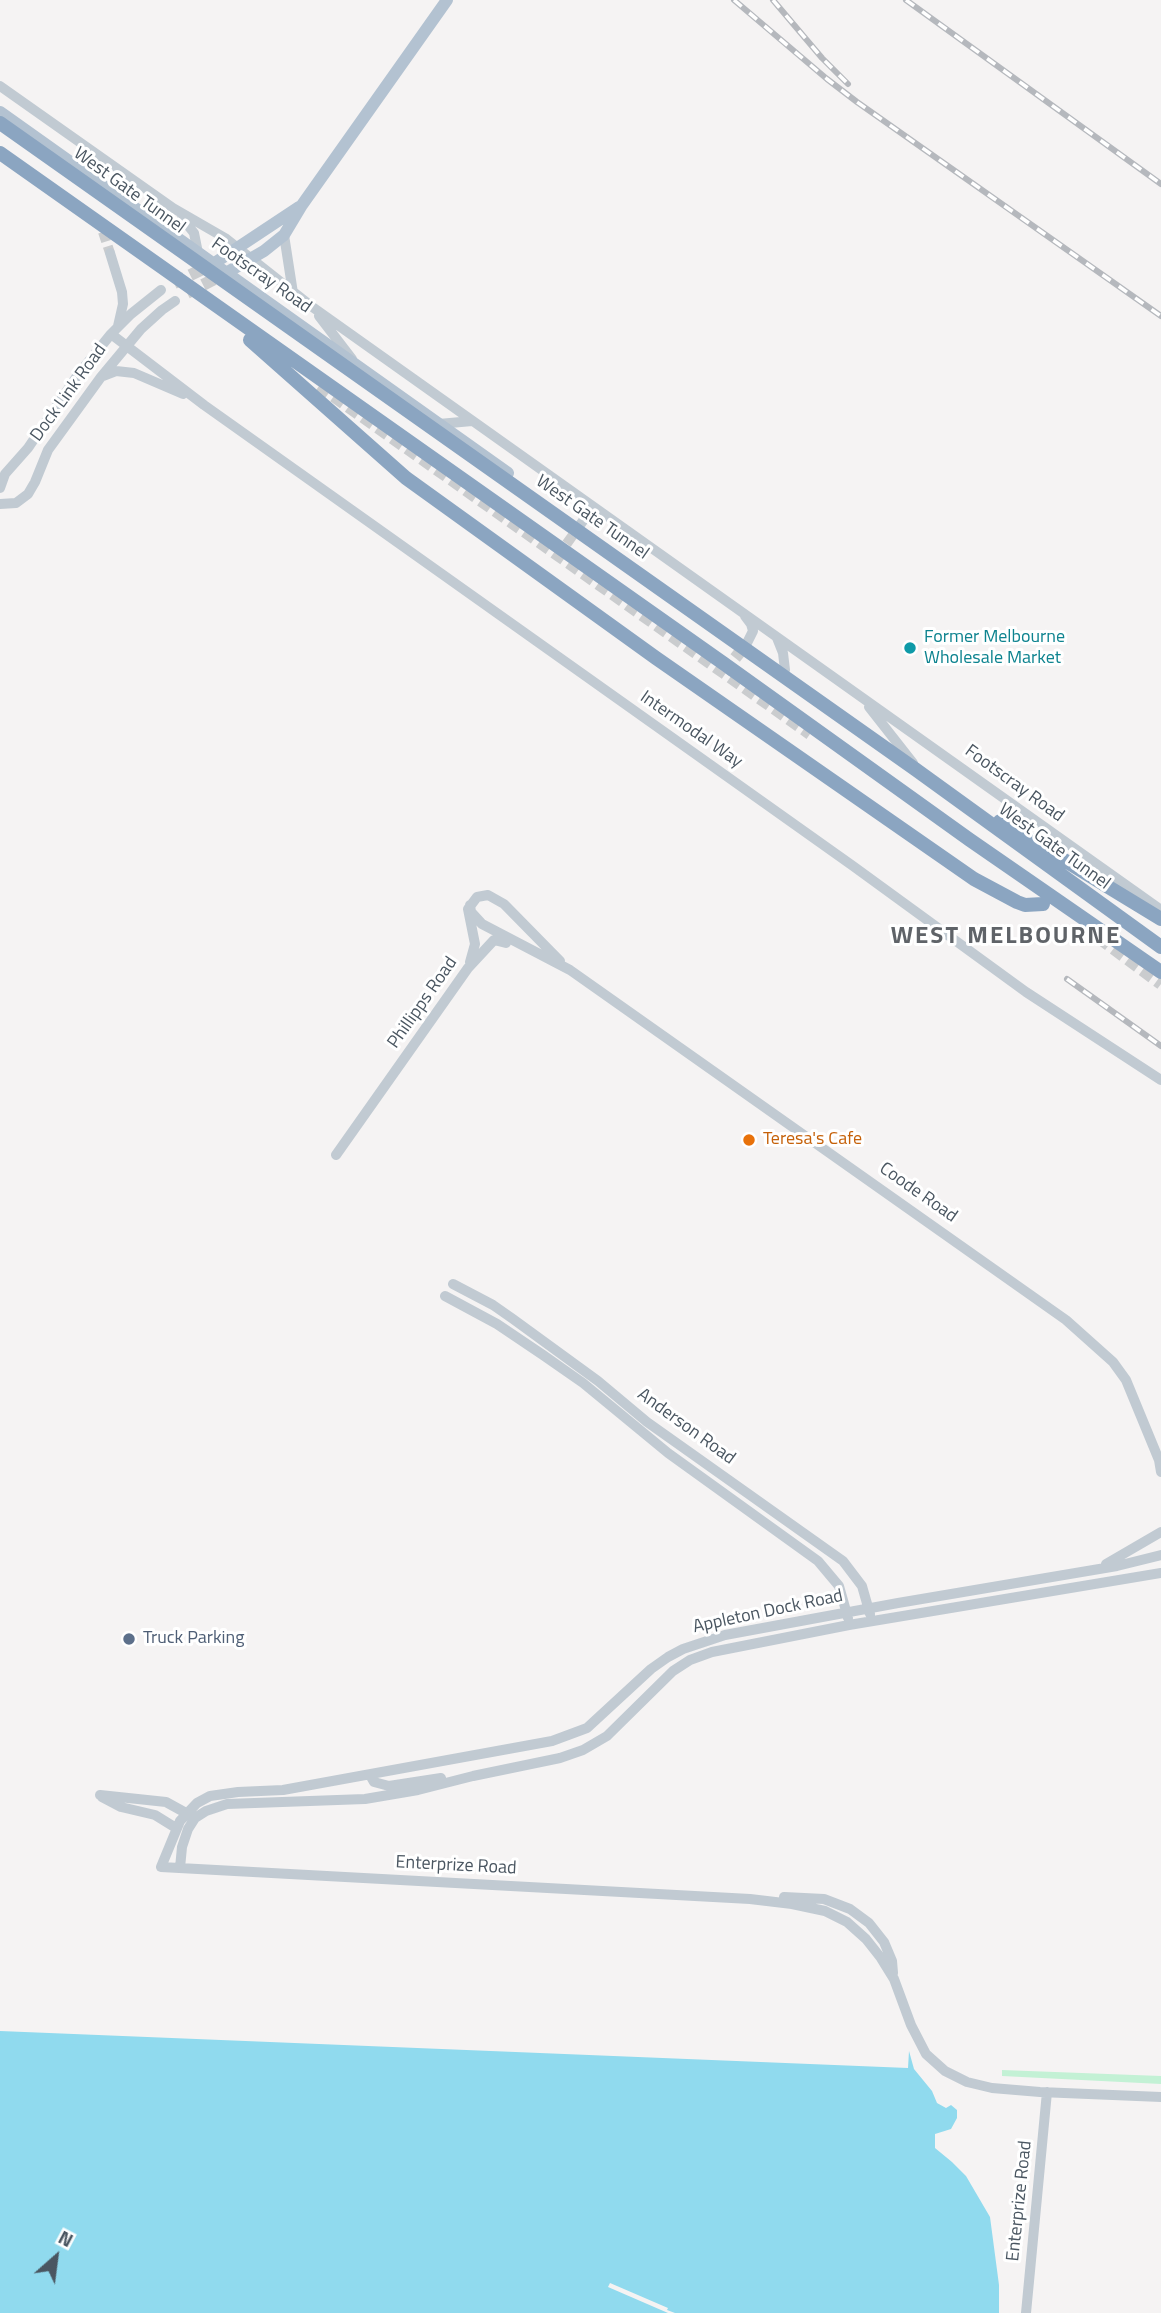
<!DOCTYPE html>
<style>
body{margin:0}
#map{position:relative;width:1161px;height:2313px;overflow:hidden;background:#f5f3f3;font-family:"Titillium Web",sans-serif}
canvas{display:block}
.north{position:absolute;left:21px;top:2222px;width:70px;height:70px;-webkit-text-stroke:5px #fff;paint-order:stroke;rotate:28deg;font-size:19px;font-weight:700;line-height:28px;text-align:center;color:#4a5661}
.north::after{content:'';display:block;margin:auto;width:24px;height:32px;background:#4a5661;clip-path:polygon(50% 0,100% 100%,50% 72%,0 100%)}
</style>
<div id="map">
<canvas width="1161" height="2313"></canvas>
<div class="north">N</div>
</div>
<script>
const context = document.querySelector('canvas').getContext('2d');
context.lineJoin = 'round';
function fill(path, color) { context.fillStyle = color; context.fill(path, 'evenodd'); }
const shape = rows => new Path2D(rows.map(r => 'M' + r).join(''));
function strokePath(path, color, width, dash) { context.strokeStyle = color; context.lineWidth = width; context.lineCap = dash ? 'butt' : 'round'; context.setLineDash(dash || []); context.stroke(path); }
function drawText(font, color, halo, rows, align = 'center') {
  context.font = font + ' "Titillium Web",sans-serif'; context.lineWidth = 6; context.setLineDash([]); context.textBaseline = 'middle'; context.strokeStyle = halo; context.fillStyle = color; for (const [text, x, y, turn = 0] of rows) {
    context.save(); context.translate(x, y); context.rotate((+turn || 0) * Math.PI / 180); context.textAlign = isNaN(turn) ? turn : align; if (halo) context.strokeText(text, 0, 0); context.fillText(text, 0, 0); context.restore();
  }
}
fill(shape([
 [1002,2070,1161,2076,1161,2084,1002,2076]
]), '#c3f1d5');
fill(shape([
 [0,2031,908,2068,909,2051,914,2069,932,2091,937,2103,946,2108,951,2105,957,2110,957,2118,951,2129,935,2134,935,2148,952,2162,966,2176,990,2217,999,2285,999,2313,0,2313]
]), '#90daee');
fill(shape([
 [610,2283,668,2308,667,2310,675,2313,668,2313,608,2287]
]), '#f5f3f3');
strokePath(shape([
 [103,232,110,253],
 [558,556,580,525]
]), '#caccce', 10, [10, 5]);
strokePath(shape([
 [174,283,211,265],
 [187,293,226,273],
 [319,386,810,734],
 [724,672,747,643],
 [1099,938,1161,984]
]), '#caccce', 12, [12, 6]);
strokePath(shape([
 [0,86,173,208,225,238,311,306,1161,910],
 [182,218,194,233,198,253],
 [284,235,293,293],
 [110,253,122,292,123,304,118,326],
 [319,316,352,359],
 [111,334,204,405,853,866,1026,992,1161,1080],
 [103,376,116,371,134,373,183,394],
 [439,424,472,421],
 [0,488,5,474,28,448,77,376,111,334,131,314,161,290],
 [0,504,16,503,28,494,35,482,48,450,101,377,141,329,162,310,175,301],
 [580,525,593,507],
 [745,616,751,624,753,631,747,643],
 [777,638,783,653,785,670],
 [869,707,913,763],
 [470,905,471,912,482,924,570,970,1066,1320,1113,1362,1126,1380,1159,1460,1161,1472],
 [470,962,475,944,468,909,477,897,488,895,504,904,560,961],
 [336,1155,468,968,494,940,506,943],
 [453,1284,493,1305,513,1319,598,1381,647,1422,843,1561,862,1586,870,1614],
 [445,1296,497,1324,543,1355,583,1383,668,1453,818,1561,839,1586,848,1618],
 [1161,1555,1117,1566,898,1603,725,1635,683,1649,668,1657,651,1669,587,1728,552,1741,283,1790,238,1792,210,1796,197,1803,180,1821,161,1867,750,1899,792,1904,825,1911,847,1922,866,1939,881,1958,894,1979,911,2025,926,2054,945,2071,967,2082,992,2088,1040,2092,1161,2097],
 [1106,1564,1161,1532],
 [370,1775,374,1782,389,1786,441,1778],
 [100,1795,166,1802,186,1813],
 [102,1797,121,1807,155,1815,176,1828],
 [180,1868,182,1847,188,1829,195,1818,206,1811,227,1804,365,1799,418,1790,473,1776,560,1758,583,1750,607,1736,673,1671,690,1660,712,1652,849,1625,1161,1573],
 [784,1897,824,1899,850,1909,869,1923,884,1942,892,1961,893,1973],
 [1026,2313,1047,2092]
]), '#c1cad2', 10);
strokePath(shape([
 [0,112,508,473],
 [213,264,299,207],
 [226,273,264,251,284,235,302,205,447,0]
]), '#b3c2d1', 12);
strokePath(shape([
 [0,123,915,769,1161,947],
 [0,153,723,663,970,840,1161,972],
 [250,340,406,478,656,658,974,879,1017,902,1025,905,1043,904],
 [1000,821,1161,919]
]), '#8ba5c1', 14);
const rail = shape([
 [734,0,827,79,857,102,1161,316],
 [773,0,822,58,848,84],
 [906,0,1161,184],
 [1067,979,1161,1046]
]);
strokePath(rail, '#b5b8bd', 6);
strokePath(rail, '#fff', 3.5, [10]);
for (const [x, y, r, color] of [
 [910,648,7,"#0f9aa8"],
 [749,1140,7,"#e8710a"],
 [129,1639,7,"#5c6f8a"]
]) { const dot = new Path2D(); dot.arc(x, y, r, 0, 2 * Math.PI); context.fillStyle = color; context.fill(dot); strokePath(dot, '#fff', 2.5); }
drawText('18px', '#4a5661', '#fff', [
 ["West Gate Tunnel",129,191,36],
 ["Footscray Road",261,276,35],
 ["Dock Link Road",69,393,-54],
 ["West Gate Tunnel",592,518,35],
 ["Intermodal Way",691,730,35],
 ["Footscray Road",1014,784,36],
 ["West Gate Tunnel",1054,847,36],
 ["Phillipps Road",423,1003,-55],
 ["Coode Road",918,1193,35],
 ["Anderson Road",686,1427,36],
 ["Appleton Dock Road",768,1612,-12],
 ["Enterprize Road",456,1866,3],
 ["Enterprize Road",1020,2201,-84]
]);
drawText('18px', '#0d838f', '#fff', [
 ["Former Melbourne",924,638],
 ["Wholesale Market",924,659]
], 'left');
drawText('18px', '#c56008', '#fff', [
 ["Teresa's Cafe",763,1140]
], 'left');
drawText('18px', '#4e5e75', '#fff', [
 ["Truck Parking",143,1639]
], 'left');
context.letterSpacing = '2px';
drawText('bold 24px', '#5f6368', '#fff', [
 ["WEST MELBOURNE",1006,937]
]);
context.letterSpacing = '0px';
</script>
